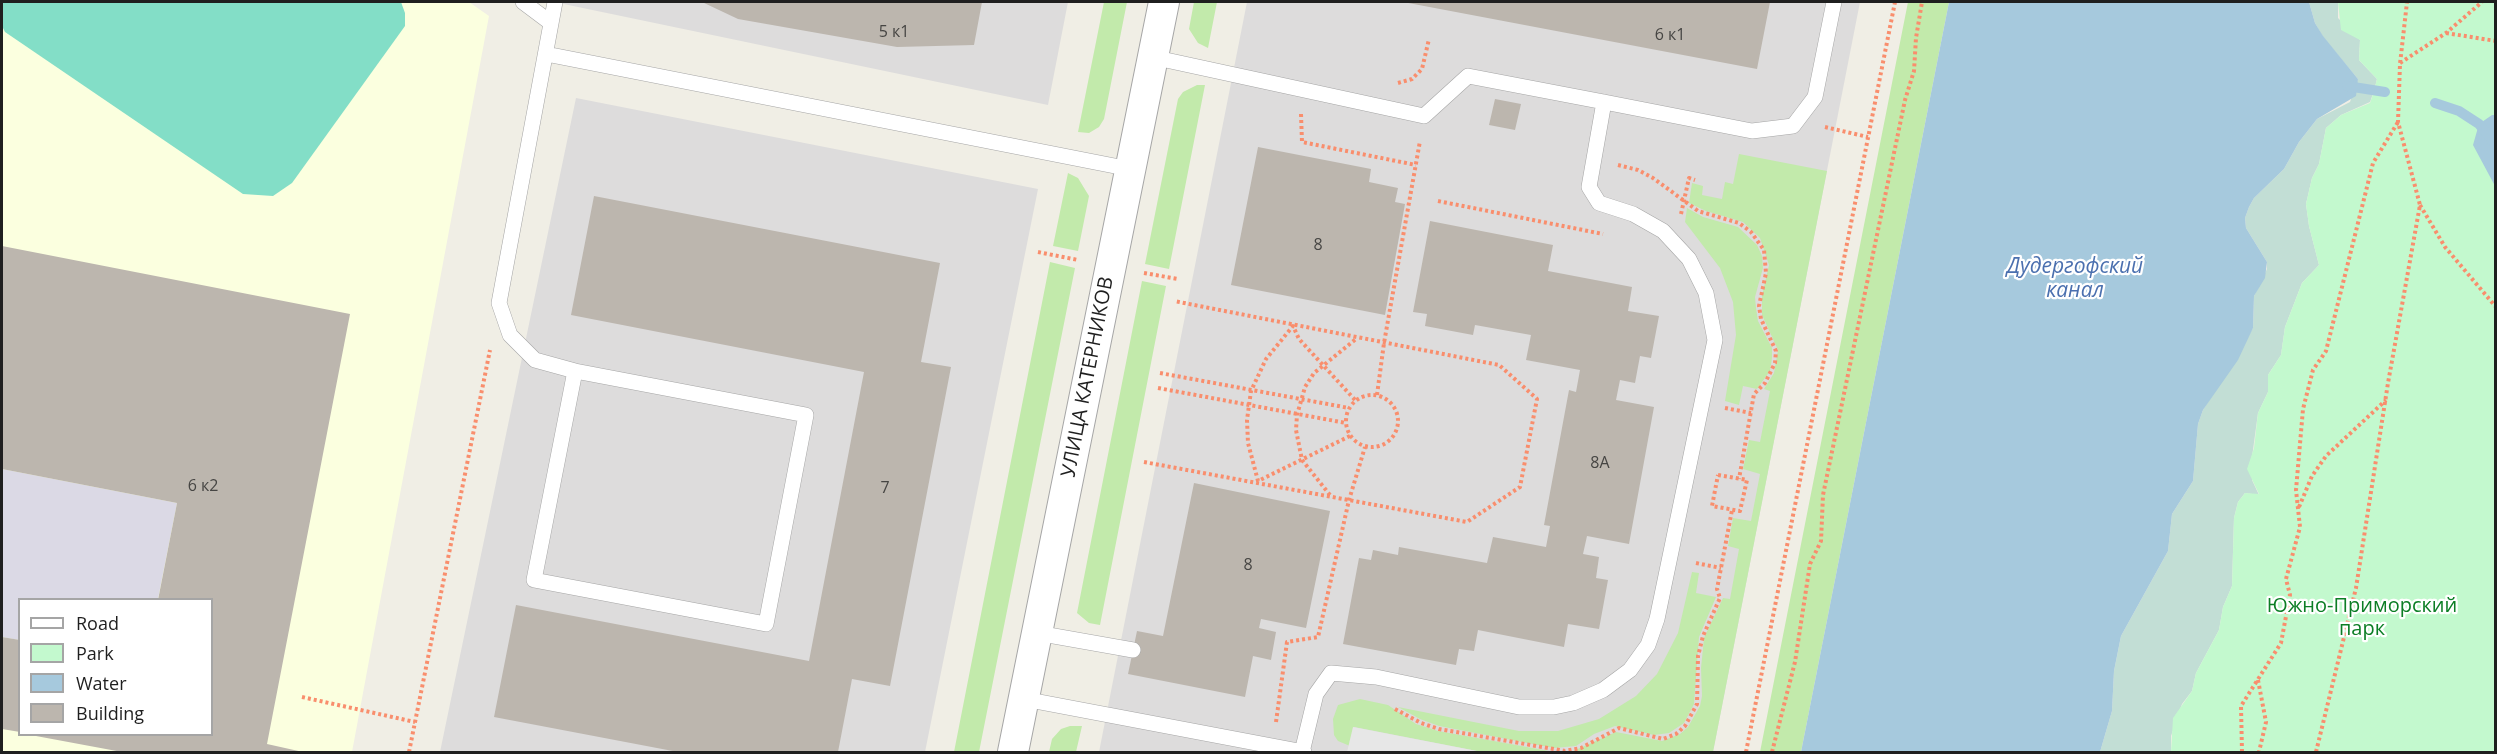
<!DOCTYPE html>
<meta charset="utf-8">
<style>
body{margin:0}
#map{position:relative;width:2497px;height:754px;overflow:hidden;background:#f0eee5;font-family:"Open Sans",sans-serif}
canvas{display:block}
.frame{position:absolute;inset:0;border:3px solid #1f1f1f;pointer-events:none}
.legend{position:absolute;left:18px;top:598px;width:195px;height:138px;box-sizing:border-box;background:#fff;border:2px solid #a5a5a5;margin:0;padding:8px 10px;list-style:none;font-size:18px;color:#1f1f1f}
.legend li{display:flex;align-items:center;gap:12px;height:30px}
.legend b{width:30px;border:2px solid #a5a5a5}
</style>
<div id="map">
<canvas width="2497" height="754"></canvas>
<div class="frame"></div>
<ul class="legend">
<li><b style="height:8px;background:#fff"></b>Road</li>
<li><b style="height:16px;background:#c3f9ce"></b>Park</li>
<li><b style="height:16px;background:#a6c9dd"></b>Water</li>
<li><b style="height:16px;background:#bcb6ae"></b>Building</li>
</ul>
</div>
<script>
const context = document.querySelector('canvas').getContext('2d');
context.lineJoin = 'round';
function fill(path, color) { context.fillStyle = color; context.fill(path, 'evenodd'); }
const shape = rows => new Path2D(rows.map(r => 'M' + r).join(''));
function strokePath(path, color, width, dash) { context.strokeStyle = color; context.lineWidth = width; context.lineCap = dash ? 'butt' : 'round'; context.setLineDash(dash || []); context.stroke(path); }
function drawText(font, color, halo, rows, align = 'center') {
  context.font = font + ' "Open Sans",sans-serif'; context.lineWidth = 4.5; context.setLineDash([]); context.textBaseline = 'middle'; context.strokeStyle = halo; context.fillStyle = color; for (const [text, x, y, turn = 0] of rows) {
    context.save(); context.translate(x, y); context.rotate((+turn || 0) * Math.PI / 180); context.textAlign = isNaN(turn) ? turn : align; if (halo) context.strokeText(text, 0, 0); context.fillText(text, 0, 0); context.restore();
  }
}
fill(shape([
 [554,2,1068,2,1048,105],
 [1247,2,1860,2,1713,752,1099,752],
 [576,98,1038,189,925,752,440,752]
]), '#dddcdc');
fill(shape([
 [2,2,469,2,489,16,352,752,2,752],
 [20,600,212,600,212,734,20,734]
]), '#fbffdf');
fill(shape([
 [1104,2,1127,2,1104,119,1099,127,1089,133,1078,132],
 [1194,2,1217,2,1208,48,1198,43,1189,29],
 [1908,2,1949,2,1801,752,1760,752],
 [1197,85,1205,85,1169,269,1145,264,1178,99,1183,92],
 [1739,154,1827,171,1713,752,1571,752,1616,732,1662,741,1680,734,1688,727,1700,706,1702,696,1701,668,1704,638,1723,598,1730,599,1739,549,1728,546,1733,518,1751,521,1760,474,1743,469,1749,440,1760,442,1770,391,1764,389,1774,373,1778,350,1762,315,1762,296,1769,265,1760,238,1743,222,1706,211,1689,203,1692,183,1703,186,1702,195,1722,199,1725,182,1733,184],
 [1068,173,1078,178,1089,196,1078,251,1053,246],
 [1687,208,1703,217,1738,227,1757,245,1762,256,1763,268,1755,297,1756,308,1758,321,1772,348,1772,358,1770,371,1757,389,1743,386,1739,405,1725,401,1736,335,1733,302,1720,268,1685,222],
 [1050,262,1075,268,979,752,954,752],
 [1142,281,1166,286,1100,625,1089,623,1077,613],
 [1692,572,1699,573,1696,593,1716,597,1699,637,1694,704,1684,723,1669,733,1654,735,1615,726,1594,734,1576,746,1554,748,1439,726,1420,719,1398,707,1519,731,1558,731,1599,719,1636,696,1657,674,1678,633],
 [1360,699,1388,705,1416,724,1438,731,1555,752,1482,752,1354,727,1350,746,1338,741,1334,735,1333,719,1338,705],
 [1070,726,1082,726,1076,752,1049,752,1052,739,1061,729]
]), '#c2eaab');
fill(shape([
 [2309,2,2338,2,2338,18,2360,40,2359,60,2377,79,2374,91,2370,102,2341,115,2326,128,2319,164,2312,178,2306,204,2309,226,2319,265,2302,283,2285,327,2281,355,2268,375,2268,392,2258,413,2252,457,2252,480,2259,495,2245,493,2238,502,2234,518,2232,586,2223,607,2219,630,2196,673,2192,691,2182,704,2171,736,2171,752,2100,752,2112,711,2114,671,2121,636,2168,551,2172,514,2193,481,2198,424,2203,410,2253,328,2254,296,2267,269,2267,262,2246,228,2245,218,2249,207,2254,198,2284,169,2299,142,2317,119,2350,102,2358,79,2323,37,2315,23]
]), '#c2ded5');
fill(shape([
 [2338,2,2495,2,2495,752,2171,752,2173,718,2192,691,2196,673,2219,630,2223,607,2232,586,2234,518,2238,502,2245,493,2259,494,2247,469,2254,448,2258,413,2268,392,2268,375,2281,355,2285,327,2302,283,2319,265,2309,226,2306,204,2312,178,2319,164,2326,128,2341,115,2370,103,2374,91,2377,79,2359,60,2360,40,2341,30]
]), '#c3f9ce');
fill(shape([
 [2,2,401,2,405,13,405,26,292,183,273,196,243,194,5,32,2,26]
]), '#83dec7');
fill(shape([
 [1353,727,1482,752,1347,752]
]), '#e7e7e7');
fill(shape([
 [2,469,177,503,158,599,20,600,19,640,2,637]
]), '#dbd9e5');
fill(shape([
 [1949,2,2309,2,2315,23,2323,36,2358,79,2356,96,2317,119,2299,142,2284,169,2254,198,2249,207,2245,218,2246,228,2267,262,2265,278,2254,296,2253,328,2238,360,2203,410,2198,424,2193,481,2172,514,2168,551,2121,636,2114,671,2112,711,2100,752,1801,752],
 [2492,115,2495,115,2495,186,2473,145,2479,124]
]), '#a6c9dd');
strokePath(shape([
 [2347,86,2385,92],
 [2435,103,2459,111,2479,124,2496,145]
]), '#a6c9dd', 10);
fill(shape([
 [702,2,982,2,974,45,897,47,738,19],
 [1403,2,1770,2,1757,69],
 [1495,99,1521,104,1515,130,1489,125],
 [1258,147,1371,169,1369,182,1398,188,1395,202,1405,204,1385,315,1231,285],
 [594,196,940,263,921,362,951,367,890,686,852,679,838,752,678,752,494,717,516,605,809,661,864,372,571,315],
 [1430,221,1553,245,1548,271,1632,287,1628,311,1659,316,1651,358,1640,356,1635,383,1620,380,1616,400,1654,407,1629,544,1587,536,1583,554,1599,557,1596,578,1608,580,1599,629,1568,624,1564,647,1478,630,1474,651,1459,649,1456,665,1343,644,1359,558,1371,560,1373,550,1398,555,1399,547,1487,563,1493,537,1546,547,1550,526,1544,525,1569,390,1576,392,1580,370,1526,360,1531,335,1475,325,1473,335,1425,326,1427,314,1413,312],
 [2,246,350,314,267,744,303,752,122,752,36,736,212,734,212,600,158,600,177,503,2,469],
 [1194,483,1330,511,1306,628,1261,619,1259,628,1276,632,1271,660,1253,656,1245,697,1128,674,1137,631,1163,636],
 [2,637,20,640,20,732,2,729]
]), '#bcb6ae');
const service = shape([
 [523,2,551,23],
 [555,2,499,303,510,335,535,360,575,371,806,415,766,624,534,580,575,371],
 [546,54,1130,169],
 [1152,57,1424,116,1468,76,1604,102],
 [1037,633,1133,650],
 [1024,699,1304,752],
 [1302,752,1316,694,1331,673,1376,677,1519,707,1554,707,1573,703,1603,690,1630,670,1648,645,1657,619,1715,340,1706,293,1689,259,1663,231,1633,214,1599,203,1589,187,1604,102,1752,131,1793,126,1815,97,1834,2]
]);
const minor = shape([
 [1013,752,1164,2]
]);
strokePath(service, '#a6a6a6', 16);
strokePath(minor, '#a6a6a6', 32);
strokePath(shape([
 [2446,33,2496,41],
 [2400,63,2446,33,2482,2],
 [1398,83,1412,79,1422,69,1429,39],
 [1301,114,1302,142,1416,165],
 [1825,127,1868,137],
 [1618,165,1638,170,1653,178,1698,211,1739,223,1751,232,1764,250,1766,273,1759,306,1761,319,1776,351,1775,363,1765,383,1754,394,1739,479],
 [1438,201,1603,234],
 [2420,205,2445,247,2496,307],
 [1681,214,1689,178,1695,180],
 [1038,252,1078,260],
 [1144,273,1178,279],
 [1160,373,1349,408],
 [1158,388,1346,423],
 '1346 421a26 26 0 1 1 52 0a26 26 0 1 1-52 0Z',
 [1377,395,1384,343,1420,141],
 [1725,408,1751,413],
 [1350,436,1258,481,1248,443,1247,420,1251,391,1266,359,1293,326,1299,339,1356,401],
 [1144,462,1467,522,1520,487,1537,399,1499,365,1174,301],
 [1718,475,1747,480,1740,511,1712,506,1718,475],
 [1330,495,1302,460,1296,430,1297,415,1305,387,1314,373,1356,339],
 [2299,507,2312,476,2326,456,2386,400],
 [1696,563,1721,568],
 [2258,680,2266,722,2259,752],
 [302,697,415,722],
 [1395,709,1421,723,1439,729,1565,751,1581,748,1619,728,1663,739,1676,734,1685,726,1697,704,1698,656,1703,636,1720,598,1717,589,1732,510],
 [1276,722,1287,642,1318,637,1349,500,1365,447],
 [409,752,490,350],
 [1746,752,1895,2],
 [1772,752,1795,662,1810,564,1821,541,1823,495,1905,100,1914,71,1916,38,1922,2],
 [2242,752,2241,706,2281,643,2290,595,2286,579,2300,527,2296,490,2303,409,2313,370,2326,351,2373,163,2398,122],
 [2316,752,2356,588,2388,383,2420,205,2398,122,2400,64,2407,2]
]), '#f98e6d', 4, [3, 3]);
strokePath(service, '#fff', 15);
strokePath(minor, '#fff', 30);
drawText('16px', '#464543', null, [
 ["5 к1",894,32],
 ["6 к1",1670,35],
 ["8",1318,245],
 ["8А",1600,463],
 ["6 к2",203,486],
 ["7",885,488],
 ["8",1248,565]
]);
drawText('20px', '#1f1f1f', '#fff', [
 ["УЛИЦА КАТЕРНИКОВ",1088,377,-79]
]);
drawText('20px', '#0c7e25', '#fff', [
 ["Южно-Приморский",2362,606],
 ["парк",2362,629]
]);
drawText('italic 21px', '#4b70af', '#fff', [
 ["Дудергофский",2075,267],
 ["канал",2075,291]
]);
</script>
